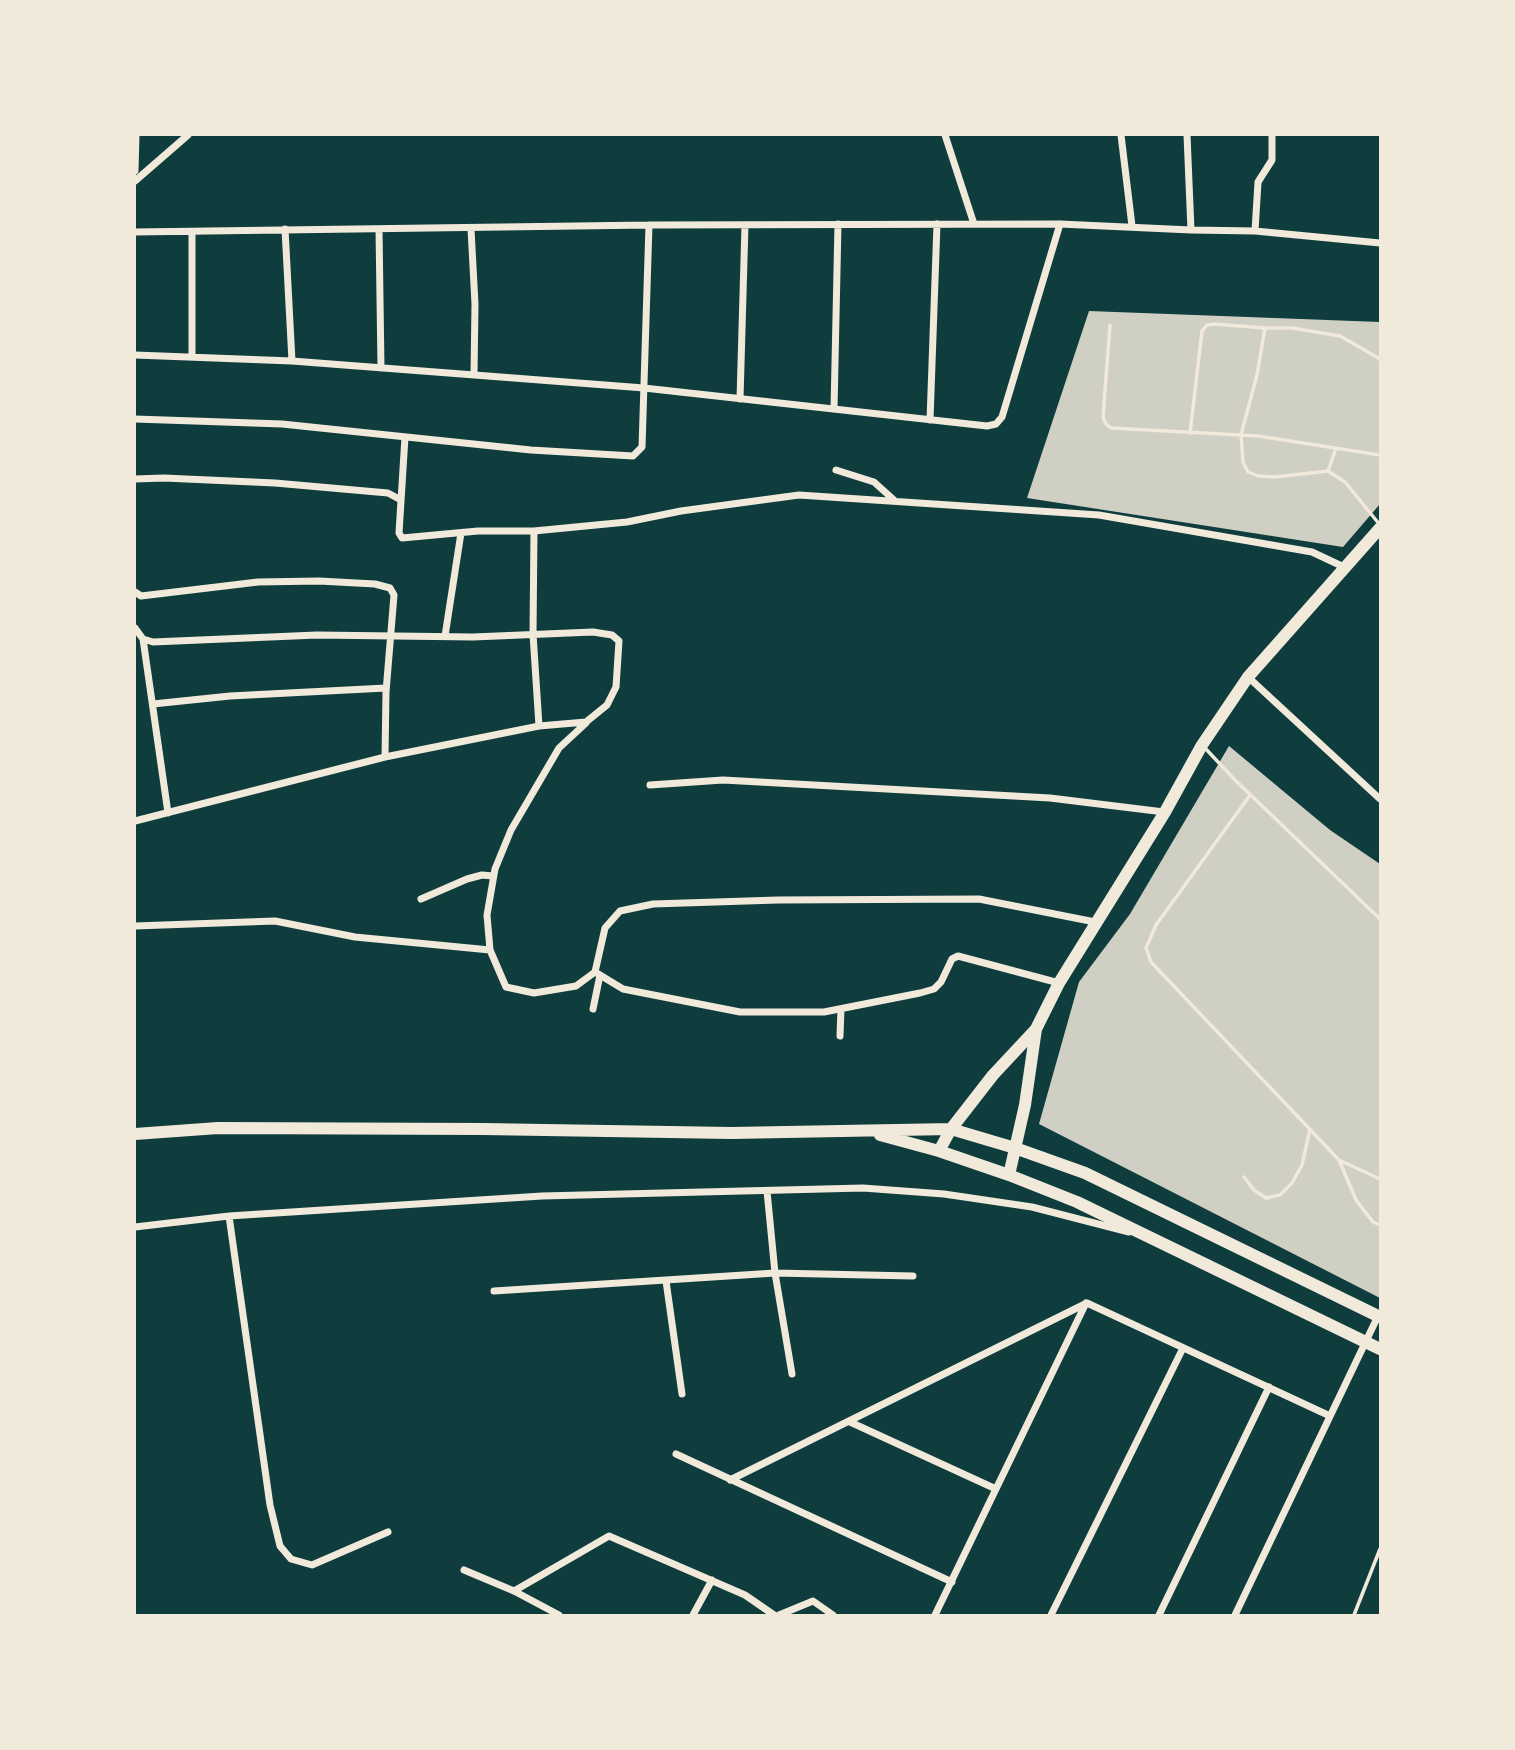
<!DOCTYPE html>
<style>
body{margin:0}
#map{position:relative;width:1515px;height:1750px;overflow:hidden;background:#0f3d3e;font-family:Montserrat,sans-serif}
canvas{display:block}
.frame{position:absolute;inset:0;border:136px solid #f1e9da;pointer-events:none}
</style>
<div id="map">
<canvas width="1515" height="1750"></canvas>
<div class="frame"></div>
</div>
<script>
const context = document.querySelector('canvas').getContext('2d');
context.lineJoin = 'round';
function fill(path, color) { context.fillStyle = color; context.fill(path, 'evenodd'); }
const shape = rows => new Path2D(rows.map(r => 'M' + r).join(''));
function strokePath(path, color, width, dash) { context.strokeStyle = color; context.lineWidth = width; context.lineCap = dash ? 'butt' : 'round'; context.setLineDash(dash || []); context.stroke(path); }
fill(shape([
 [1089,311,1380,322,1380,504,1343,547,1027,498],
 [1229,746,1330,830,1380,864,1380,1298,1039,1124,1079,982,1130,914]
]), '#cfcfc3');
strokePath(shape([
 [1110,325,1103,417,1106,424,1111,428,1258,436,1380,455],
 [1380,359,1340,336,1292,328,1265,328,1257,375,1241,435,1243,462,1248,472,1258,476,1275,477,1328,471,1345,482,1380,525],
 [1190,433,1202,331,1207,325,1214,324,1265,328],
 [1328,471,1336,448],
 [1204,747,1235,780,1380,919],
 [1250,795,1156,925,1146,948,1151,962,1339,1160,1356,1200,1373,1222,1380,1225],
 [1341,1161,1380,1179],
 [1244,1177,1254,1190,1266,1198,1280,1195,1292,1183,1302,1165,1310,1129],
 [1354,1615,1380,1549]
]), '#f1e9da', 3.5);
strokePath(shape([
 [945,135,974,224],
 [1121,135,1132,226],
 [1187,135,1191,230],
 [135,171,136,135],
 [135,181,188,135],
 [285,229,292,361],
 [379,229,381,368],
 [471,229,475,304,474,375],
 [1255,231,1258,182,1272,160,1272,135],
 [135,232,649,225,1060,224,1191,230,1255,231,1380,243],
 [192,232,192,357],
 [135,355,292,361,644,388,987,426,996,424,1002,417,1060,224],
 [740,399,745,225],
 [834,409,838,224],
 [135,419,282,424,531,450,633,456,642,447,649,225],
 [930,420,937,224],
 [405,437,399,533,402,538,478,531,534,531,627,522,681,511,799,495,1099,515,1312,552,1346,568],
 [836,470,874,482,894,500],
 [135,479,164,478,275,483,388,493,401,500],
 [534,531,533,634,539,726],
 [135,592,141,596,258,582,319,581,375,584,390,588,394,595,386,692,385,757],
 [135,628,143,639,168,813],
 [445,636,461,533],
 [1248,677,1380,799],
 [153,704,230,696,386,688],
 [586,723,559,748,511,830,495,869,487,915,490,950,506,987,534,993,576,986,595,972],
 [650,785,723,780,1050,798,1164,812],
 [135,821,385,757,539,726,586,722,607,705,616,687,619,641,612,635,593,632,473,637,317,635,153,642,143,639],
 [421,899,467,879,482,875,493,876],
 [135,926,275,921,355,937,490,950],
 [595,972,605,928,620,911,653,904,778,900,979,899,1095,922],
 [595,972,623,989,740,1012,824,1012,920,993,934,989,941,982,952,959,958,956,1059,983],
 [593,1009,600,975],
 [840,1036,841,1009],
 [767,1191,775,1273,792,1374],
 [229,1216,270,1505,280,1546,291,1559,312,1565,388,1532],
 [135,1227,229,1216,542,1196,863,1188,944,1194,1032,1207,1129,1232],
 [666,1281,682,1394],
 [494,1291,775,1273,913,1276],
 [850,1422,996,1489],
 [676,1454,952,1582],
 [730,1480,1087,1303,1330,1416],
 [464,1570,514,1591,559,1615],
 [514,1591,609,1536,745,1595,774,1615],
 [693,1615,712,1580],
 [779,1615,813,1601,833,1615],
 [935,1615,1086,1303],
 [1051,1615,1183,1348],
 [1159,1615,1269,1387],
 [1235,1615,1378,1316]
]), '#f1e9da', 7);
strokePath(shape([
 [135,1134,218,1128,483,1129,731,1133,951,1129,1015,1148,1085,1173,1380,1317],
 [880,1135,939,1151,1009,1175,1077,1202,1380,1349],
 [939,1151,951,1129,993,1075,1036,1029],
 [1009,1175,1025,1105,1036,1029,1059,983,1165,812,1202,745,1248,677,1380,528]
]), '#f1e9da', 12);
</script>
